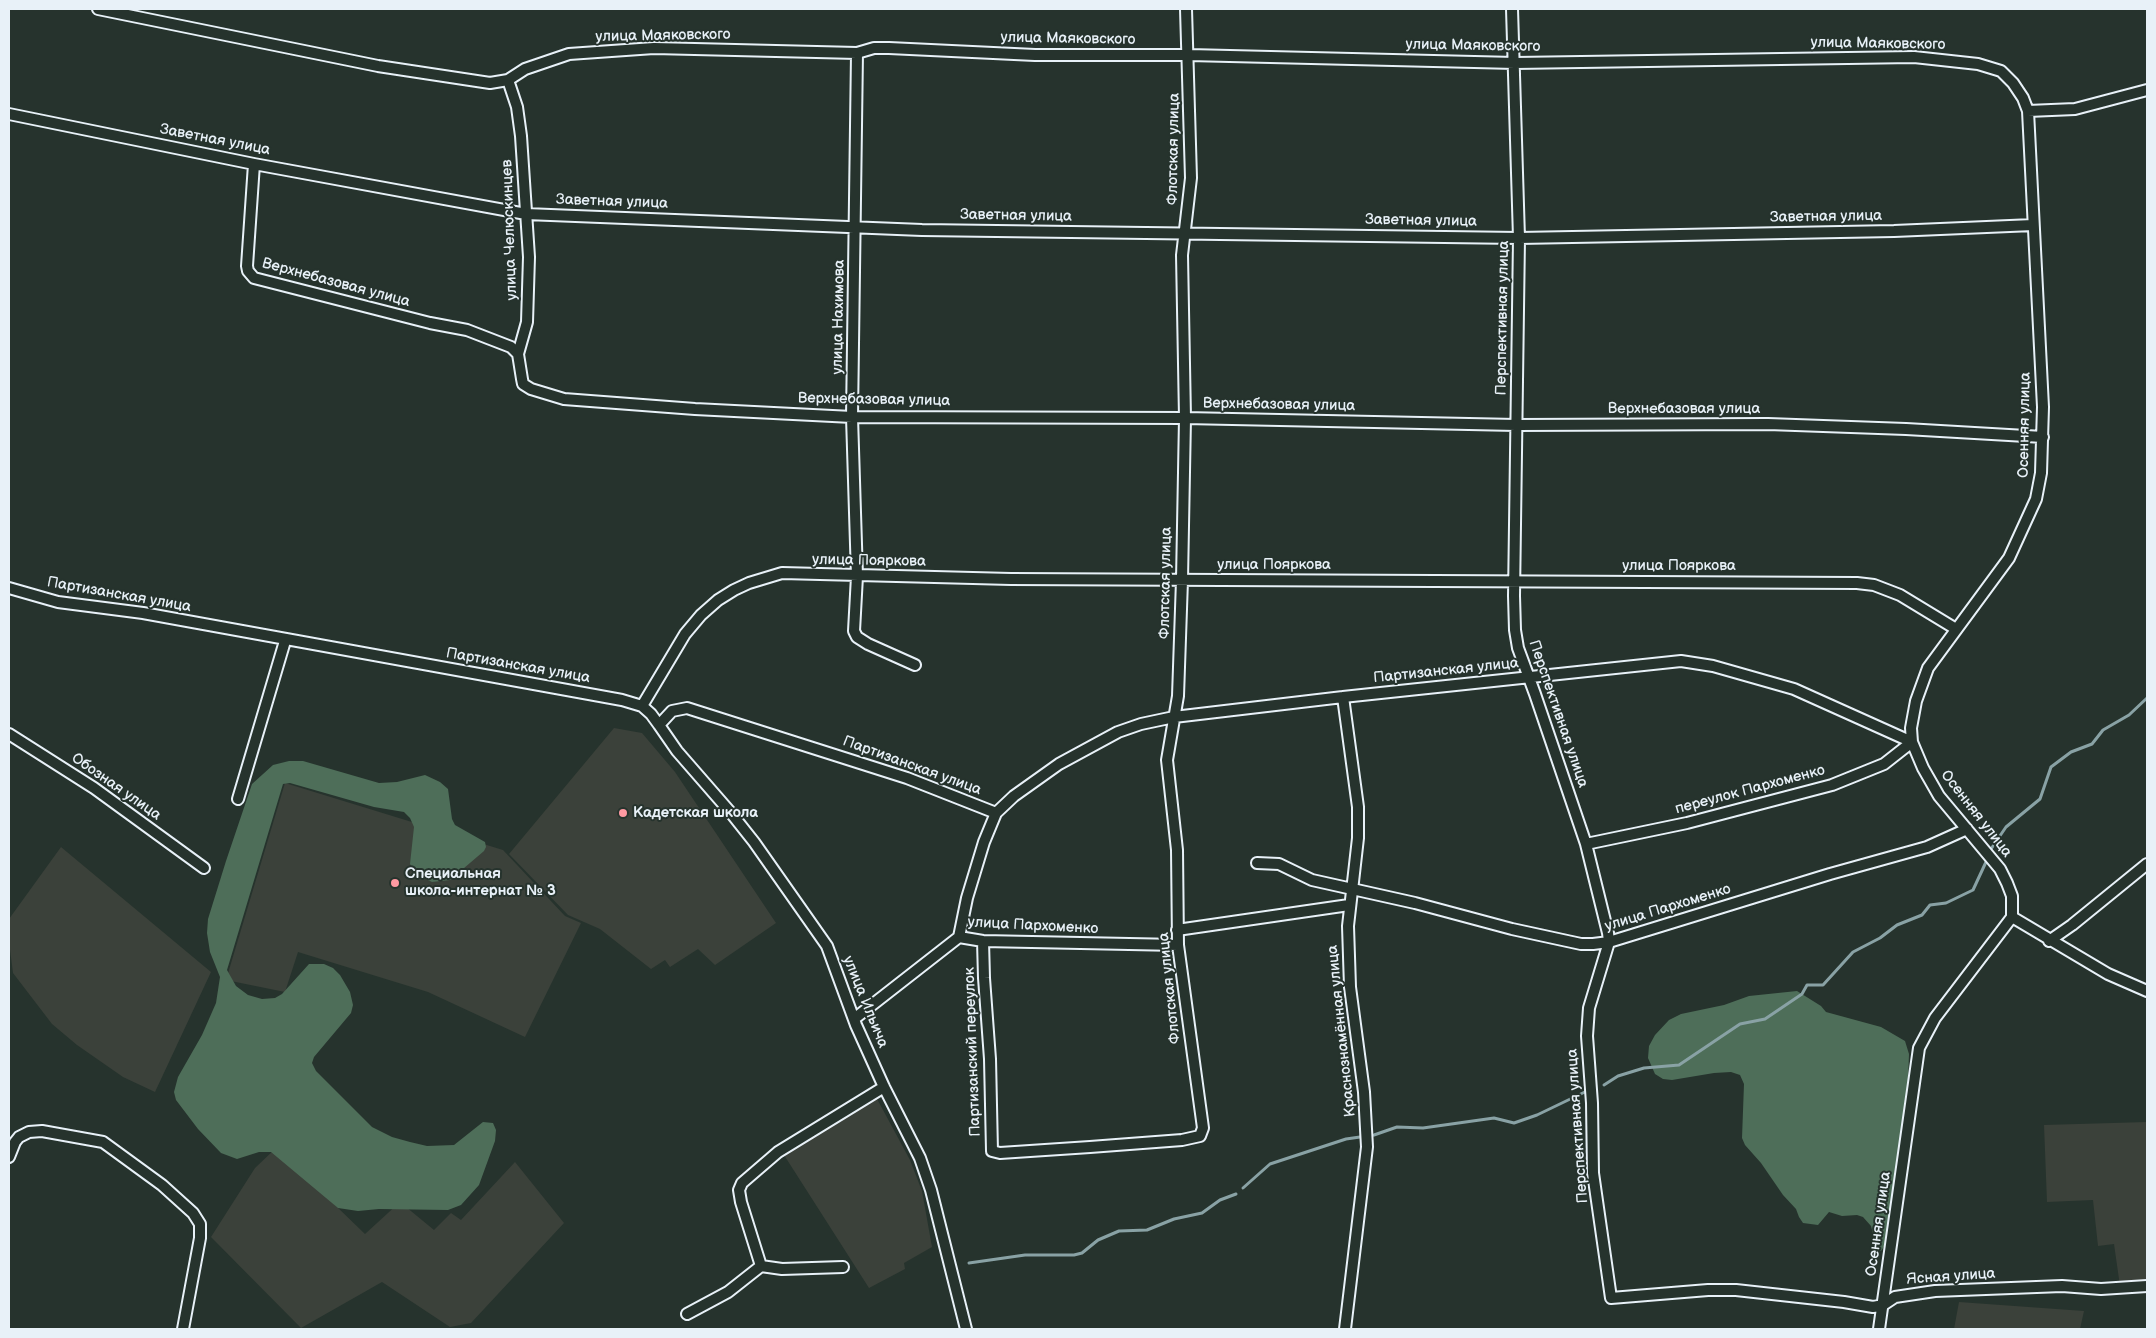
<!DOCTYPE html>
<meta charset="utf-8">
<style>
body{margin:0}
#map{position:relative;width:2156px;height:1338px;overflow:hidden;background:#26332d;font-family:"Balsamiq Sans",sans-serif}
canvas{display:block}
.frame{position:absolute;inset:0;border:10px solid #e8f1f8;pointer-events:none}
</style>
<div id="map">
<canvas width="2156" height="1338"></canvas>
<div class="frame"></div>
</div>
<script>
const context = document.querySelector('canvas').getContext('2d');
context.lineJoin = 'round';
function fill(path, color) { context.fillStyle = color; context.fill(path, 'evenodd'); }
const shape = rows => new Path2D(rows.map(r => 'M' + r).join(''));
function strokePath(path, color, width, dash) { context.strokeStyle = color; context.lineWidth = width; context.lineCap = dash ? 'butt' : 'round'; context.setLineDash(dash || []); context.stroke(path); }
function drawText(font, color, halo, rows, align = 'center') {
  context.font = font + ' "Balsamiq Sans",sans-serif'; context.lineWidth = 4; context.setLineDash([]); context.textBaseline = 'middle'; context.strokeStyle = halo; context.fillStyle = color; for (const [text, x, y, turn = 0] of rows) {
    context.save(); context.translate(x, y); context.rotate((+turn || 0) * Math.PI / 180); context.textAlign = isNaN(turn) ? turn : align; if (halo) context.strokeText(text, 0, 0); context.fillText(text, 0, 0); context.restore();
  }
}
fill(shape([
 [614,728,642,733,675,772,776,923,715,965,698,949,670,967,665,960,651,969,600,929,568,915,509,854],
 [285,783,503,850,565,916,581,923,525,1037,428,992,298,952,285,992,226,980],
 [61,847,211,972,155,1092,123,1077,77,1045,52,1024,13,973,9,942,9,919],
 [876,1097,910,1160,922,1191,932,1247,904,1263,905,1269,869,1288,784,1155],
 [2147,1122,2147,1284,2120,1286,2114,1244,2098,1246,2093,1200,2047,1202,2044,1125],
 [276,1148,365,1234,400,1202,434,1230,451,1213,461,1220,515,1162,564,1223,471,1323,450,1327,382,1282,301,1328,211,1237,255,1168],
 [1959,1302,2084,1311,2080,1329,1954,1329]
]), '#3b413a');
fill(shape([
 [289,761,303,761,379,783,397,782,425,775,440,782,448,789,452,819,455,825,485,842,486,847,484,851,450,880,432,882,417,875,410,864,414,827,410,818,404,812,374,807,290,783,283,784,227,970,236,986,248,995,262,999,275,998,282,994,309,964,324,964,333,968,340,975,350,992,353,1005,351,1013,314,1057,312,1063,316,1071,372,1127,392,1137,410,1142,427,1146,454,1145,483,1122,493,1123,496,1130,495,1141,479,1185,461,1205,448,1210,379,1209,358,1211,338,1208,271,1152,259,1152,237,1159,221,1153,198,1129,176,1100,174,1092,178,1077,202,1035,216,1003,220,977,210,952,207,933,208,919,226,861,252,784,273,765],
 [1797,991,1821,1006,1826,1012,1881,1027,1905,1041,1909,1054,1908,1082,1887,1242,1881,1251,1877,1249,1871,1226,1863,1217,1857,1215,1842,1216,1829,1212,1818,1225,1803,1223,1799,1217,1796,1209,1783,1195,1761,1163,1745,1145,1742,1138,1744,1084,1740,1075,1731,1072,1714,1073,1672,1080,1663,1079,1655,1074,1648,1058,1649,1046,1655,1035,1669,1020,1681,1014,1724,1005,1749,996]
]), '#4e6e59');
strokePath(shape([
 [1991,849,2006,827,2040,799,2051,767,2071,752,2092,744,2103,730,2129,715,2147,698],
 [1604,1085,1618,1076,1644,1068,1679,1065,1740,1024,1765,1019,1802,994,1807,985,1823,985,1853,952,1880,938,1897,925,1922,915,1930,905,1946,903,1973,890,1986,862],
 [1243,1188,1270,1164,1346,1139,1374,1135,1397,1127,1423,1128,1494,1118,1514,1123,1537,1115,1589,1090],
 [969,1263,1025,1255,1074,1255,1082,1253,1098,1240,1119,1231,1147,1230,1174,1219,1202,1213,1220,1200,1236,1194]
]), '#89a2a5', 3);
const minor = shape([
 [98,9,378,66,490,83,508,80,525,69,569,54,654,48,857,53,874,48,889,48,1035,55,1189,55,1515,63,1914,57,1978,64,2001,71,2013,83,2023,98,2028,111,2043,407,2041,473,2036,499,2009,558,1928,668,1916,701,1911,728,1912,742,1923,768,1939,796,2000,869,2007,883,2012,896,2012,917,1935,1018,1919,1048,1879,1329],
 [1512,9,1519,238,1514,596,1515,630,1518,648,1535,694,1586,844,1608,933,1609,942,1589,1008,1587,1036,1592,1103,1593,1173,1611,1298,1708,1290,1736,1290,1844,1302,1873,1307,1883,1305,1895,1297,1935,1291,2062,1286,2101,1289,2147,1286],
 [857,53,852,417,857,576,854,631,857,637,868,644,915,665],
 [508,80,517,107,521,136,529,257,527,322,518,354,522,379,523,384,531,389,564,399,695,409,852,417,1185,418,1516,425,1768,424,1906,429,2043,437],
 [2028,111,2075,109,2147,90],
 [9,114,254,164,526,214,922,230,1519,238,1894,231,2033,225],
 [254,164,247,266,248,271,254,278,430,323,467,330,511,347,518,354],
 [9,588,58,602,143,613,622,700,642,706,651,714,659,725,672,711,687,708,907,778,996,813],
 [1343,697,1358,807,1358,838,1348,926,1350,987,1364,1092,1367,1147,1345,1329],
 [642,706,685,634,701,615,718,600,734,590,749,583,782,573,1011,579,1857,583,1874,585,1900,595,1956,629],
 [659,725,677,751,731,813,754,842,827,946,856,1025,884,1087,920,1158,931,1190,966,1329],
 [9,734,94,788,204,868],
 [238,799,285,641],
 [1257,863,1279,864,1312,880,1415,903,1512,929,1581,944,1593,944,1609,942,1830,874,1927,847,1967,829],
 [2012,917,2108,974,2147,991],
 [1177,930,1349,905],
 [959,937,967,898,984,842,996,813,1014,796,1059,764,1118,732,1141,724,1174,717,1343,697,1681,661,1713,666,1794,689,1912,742,1884,764,1832,785,1687,823,1586,844],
 [983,941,984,978,990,1059,992,1151,1000,1153,1090,1147,1182,1140,1200,1136,1203,1128,1178,945,1177,850,1167,760,1178,696,1182,580,1185,418,1182,255,1191,178,1186,9],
 [2049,941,2072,925,2147,864],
 [854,1019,959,937,983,941,1178,945],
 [9,1157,15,1142,19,1137,29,1132,42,1131,103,1142,162,1185,193,1213,200,1224,200,1238,183,1329],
 [761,1266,741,1202,739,1190,742,1183,778,1152,884,1087],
 [687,1314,728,1292,761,1266,782,1269,843,1267]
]);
strokePath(minor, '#e8f1f8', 14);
strokePath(minor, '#26332d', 10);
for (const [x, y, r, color] of [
 [623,813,5,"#ff9aa2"],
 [395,883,5,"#ff9aa2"]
]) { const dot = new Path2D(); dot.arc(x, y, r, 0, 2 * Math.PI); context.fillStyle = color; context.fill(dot); strokePath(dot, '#26332d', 2); }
drawText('15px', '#e8f1f8', '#26332d', [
 ["улица Маяковского",663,36,-1],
 ["улица Маяковского",1068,39,1],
 ["улица Маяковского",1878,44,1],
 ["улица Маяковского",1473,46,1],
 ["Заветная улица",215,140,11],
 ["Флотская улица",1174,149,-89],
 ["Заветная улица",612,202,2],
 ["Заветная улица",1016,216,1],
 ["Заветная улица",1826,217,-1],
 ["Заветная улица",1421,221,1],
 ["улица Челюскинцев",510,230,-92],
 ["Верхнебазовая улица",336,283,15],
 ["улица Нахимова",839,317,-89],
 ["Перспективная улица",1503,318,-89],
 ["Верхнебазовая улица",874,400,1],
 ["Верхнебазовая улица",1279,405,1],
 ["Верхнебазовая улица",1684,409],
 ["Осенняя улица",2025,425,-89],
 ["улица Пояркова",869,561,1],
 ["улица Пояркова",1274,565],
 ["улица Пояркова",1679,566],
 ["Флотская улица",1166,583,-89],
 ["Партизанская улица",119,595,10],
 ["Партизанская улица",518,666,10],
 ["Партизанская улица",1446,671,-6],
 ["Перспективная улица",1558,714,71],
 ["Партизанская улица",912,766,20],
 ["Обозная улица",116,787,35],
 ["переулок Пархоменко",1750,790,-15],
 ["Осенняя улица",1976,814,52],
 ["улица Пархоменко",1668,908,-17],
 ["улица Пархоменко",1033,926,3],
 ["Флотская улица",1170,988,-96],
 ["улица Ильича",865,1002,68],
 ["Краснознамённая улица",1342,1031,-96],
 ["Партизанский переулок",973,1052,-92],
 ["Перспективная улица",1578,1126,-94],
 ["Осенняя улица",1879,1224,-82],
 ["Ясная улица",1951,1277,-4]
]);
drawText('bold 15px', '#e8f1f8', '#26332d', [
 ["Кадетская школа",633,813],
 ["Специальная",405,874],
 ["школа-интернат № 3",405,891]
], 'left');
</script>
